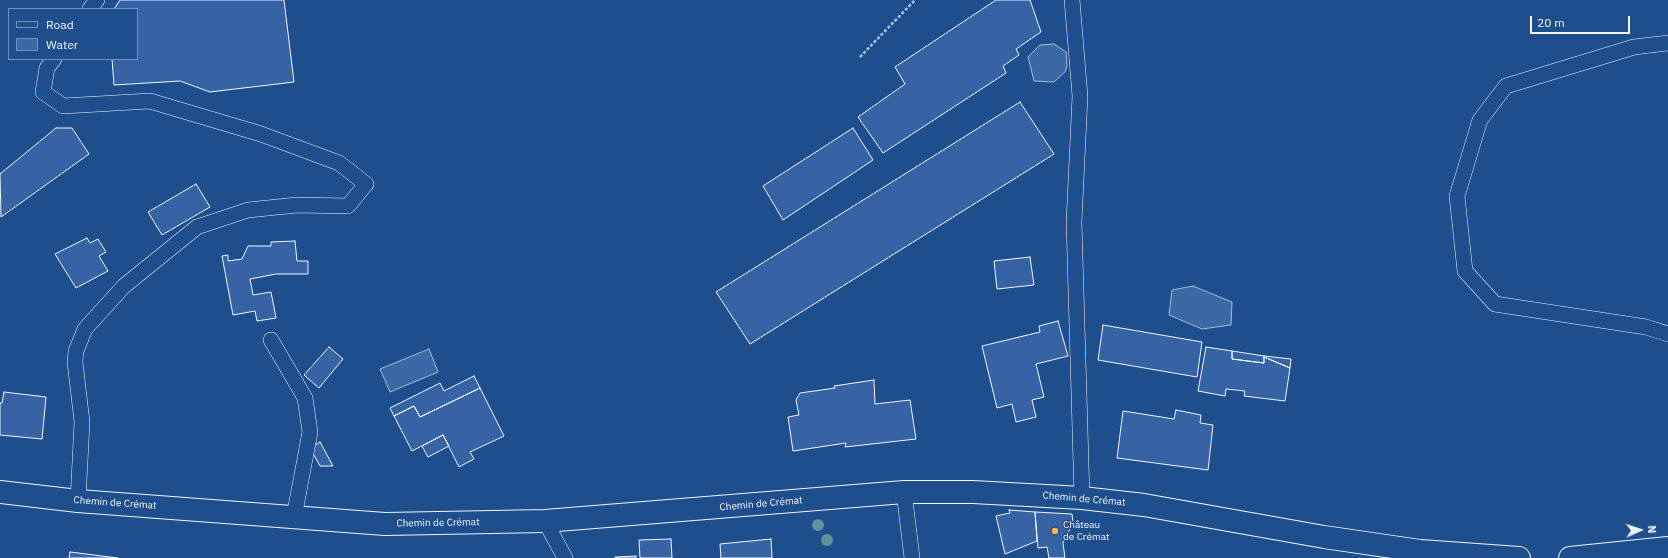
<!DOCTYPE html>
<meta charset="utf-8">
<style>
body{margin:0}
#map{position:relative;width:1668px;height:558px;overflow:hidden;background:#1f4e8c;font-family:"IBM Plex Sans",sans-serif}
canvas{display:block}
.legend{position:absolute;left:8px;top:8px;width:130px;height:52px;box-sizing:border-box;background:#1f4e8c;border:1px solid #7391ba;margin:0;padding:5px 7px;list-style:none;font-size:12px;color:#f2f6ff}
.legend li{display:flex;align-items:center;gap:8px;height:20px}
.legend b{width:20px;border:1px solid #7391ba}
.north{position:absolute;left:1620px;top:510px;width:40px;height:40px;-webkit-text-stroke:3px #1f4e8c;paint-order:stroke;rotate:87deg;font-size:11px;font-weight:700;line-height:16px;text-align:center;color:#f2f6ff}
.north::after{content:'';display:block;margin:auto;width:14px;height:18px;background:#f2f6ff;clip-path:polygon(50% 0,100% 100%,50% 72%,0 100%)}
.scale{position:absolute;left:1530px;top:16px;width:100px;height:18px;box-sizing:border-box;border:2px solid #f2f6ff;border-top:0;padding-left:5px;font-size:12px;line-height:14px;white-space:nowrap;color:#f2f6ff;-webkit-text-stroke:3px #1f4e8c;paint-order:stroke}
</style>
<div id="map">
<canvas width="1668" height="558"></canvas>
<ul class="legend">
<li><b style="height:5px;background:#1f4e8c"></b>Road</li>
<li><b style="height:11px;background:#3b69a3"></b>Water</li>
</ul>
<div class="north">N</div>
<div class="scale">20 m</div>
</div>
<script>
const context = document.querySelector('canvas').getContext('2d');
context.lineJoin = 'round';
function fill(path, color) { context.fillStyle = color; context.fill(path, 'evenodd'); }
const shape = rows => new Path2D(rows.map(r => 'M' + r).join(''));
function strokePath(path, color, width, dash) { context.strokeStyle = color; context.lineWidth = width; context.lineCap = dash ? 'butt' : 'round'; context.setLineDash(dash || []); context.stroke(path); }
function drawText(font, color, halo, rows, align = 'center') {
  context.font = font + ' "IBM Plex Sans",sans-serif'; context.lineWidth = 3; context.setLineDash([]); context.textBaseline = 'middle'; context.strokeStyle = halo; context.fillStyle = color; for (const [text, x, y, turn = 0] of rows) {
    context.save(); context.translate(x, y); context.rotate((+turn || 0) * Math.PI / 180); context.textAlign = isNaN(turn) ? turn : align; if (halo) context.strokeText(text, 0, 0); context.fillText(text, 0, 0); context.restore();
  }
}
const water = shape([
 [1054,44,1066,52,1067,66,1065,72,1054,82,1034,81,1028,57,1040,45,1054,44],
 [1193,286,1232,302,1231,325,1202,329,1169,315,1172,290,1193,286],
 [429,349,438,372,390,392,380,369,429,349]
]);
fill(water, '#3b69a3');
strokePath(water, '#a8bbd7', 1);
const building = shape([
 [120,0,284,0,294,82,210,92,180,81,114,85,112,59,137,59,137,9,114,9,120,0],
 [996,0,1030,0,1041,32,1016,49,1019,55,1003,66,1006,73,883,153,858,117,905,84,895,67,996,0],
 [1020,102,1054,154,750,344,716,292,1020,102],
 [56,128,72,128,89,154,1,217,0,174,56,128],
 [853,128,873,160,783,220,763,186,853,128],
 [196,184,210,207,162,235,148,212,196,184],
 [87,238,90,243,98,239,106,252,99,256,108,271,76,288,55,254,87,238],
 [295,241,297,261,308,261,308,274,276,274,250,279,253,295,271,292,276,318,257,321,255,311,233,315,222,256,228,255,228,261,242,259,248,246,271,246,271,242,295,241],
 [1030,257,1034,285,997,289,994,261,1030,257],
 [1058,321,1068,356,1036,364,1044,397,1032,400,1036,417,1016,422,1012,404,997,408,982,346,1040,332,1039,326,1058,321],
 [1103,325,1202,342,1197,377,1098,360,1103,325],
 [329,347,343,359,319,388,304,375,329,347],
 [1206,347,1232,351,1232,359,1264,363,1264,357,1290,368,1285,401,1244,396,1245,391,1226,389,1225,396,1198,391,1206,347],
 [1232,351,1264,356,1264,363,1232,359,1232,351],
 [1264,356,1291,359,1290,368,1264,357,1264,356],
 [474,376,480,388,420,417,414,406,394,416,390,408,440,383,444,391,474,376],
 [874,380,875,404,910,400,916,439,845,447,846,443,793,451,788,417,799,415,796,400,800,393,835,388,834,386,874,380],
 [480,388,504,436,470,452,474,459,459,467,443,435,412,451,394,416,414,406,420,417,480,388],
 [4,392,46,397,42,439,0,435,0,403,2,403,4,392],
 [1176,410,1201,415,1200,423,1213,425,1208,470,1117,458,1123,411,1174,419,1176,410],
 [443,435,449,446,428,457,422,446,443,435],
 [320,442,333,466,320,466,310,448,320,442],
 [1009,510,1035,512,1037,541,1005,554,996,516,1010,513,1009,510],
 [1035,512,1072,514,1073,523,1063,543,1065,558,1049,558,1047,547,1038,548,1035,512],
 [671,539,672,558,640,558,639,540,671,539],
 [771,539,772,558,721,558,720,544,771,539],
 [70,552,118,558,69,558,70,552],
 [636,556,636,558,615,558,615,557,636,556]
]);
fill(building, '#3563a3');
strokePath(building, '#f2f6ff', 1);
const service = shape([
 [1072,0,1080,96,1074,222,1082,498],
 [90,9,97,0],
 [1668,43,1634,47,1506,86,1480,120,1457,196,1465,271,1495,304,1646,327,1668,334],
 [54,59,47,68,43,92,63,106,150,101,261,134,339,163,366,184,348,206,297,205,248,210,197,227,124,286,85,329,76,351,75,362,82,422,78,501],
 [271,340,305,398,310,432,294,517],
 [904,492,912,558],
 [545,521,565,558]
]);
const tertiary = shape([
 [0,492,78,501,385,524,545,521,904,492,973,492,1082,498,1144,505,1324,537,1420,551,1519,558],
 [1570,558,1668,548]
]);
strokePath(service, '#f2f6ff', 16);
strokePath(tertiary, '#f2f6ff', 24);
strokePath(shape([
 [860,57,915,0]
]), '#b3c4dc', 2.5, [3, 2]);
strokePath(service, '#1f4e8c', 15);
strokePath(tertiary, '#1f4e8c', 22);
context.fillStyle = '#61919a';
for (const [x, y] of [
 [818,525],
 [827,540]
]) { context.beginPath(); context.arc(x, y, 6, 0, 2 * Math.PI); context.fill(); }
for (const [x, y, r, color] of [
 [1055,531,4,"#ffb74d"]
]) { const dot = new Path2D(); dot.arc(x, y, r, 0, 2 * Math.PI); context.fillStyle = color; context.fill(dot); strokePath(dot, '#1f4e8c', 1.5); }
drawText('10px', '#f2f6ff', '#1f4e8c', [
 ["Chemin de Crémat",1084,499,5],
 ["Chemin de Crémat",115,503,4],
 ["Chemin de Crémat",761,504,-5],
 ["Chemin de Crémat",438,523,-1]
]);
drawText('10px', '#f2f6ff', '#1f4e8c', [
 ["Château",1063,525],
 ["de Crémat",1063,537]
], 'left');
</script>
